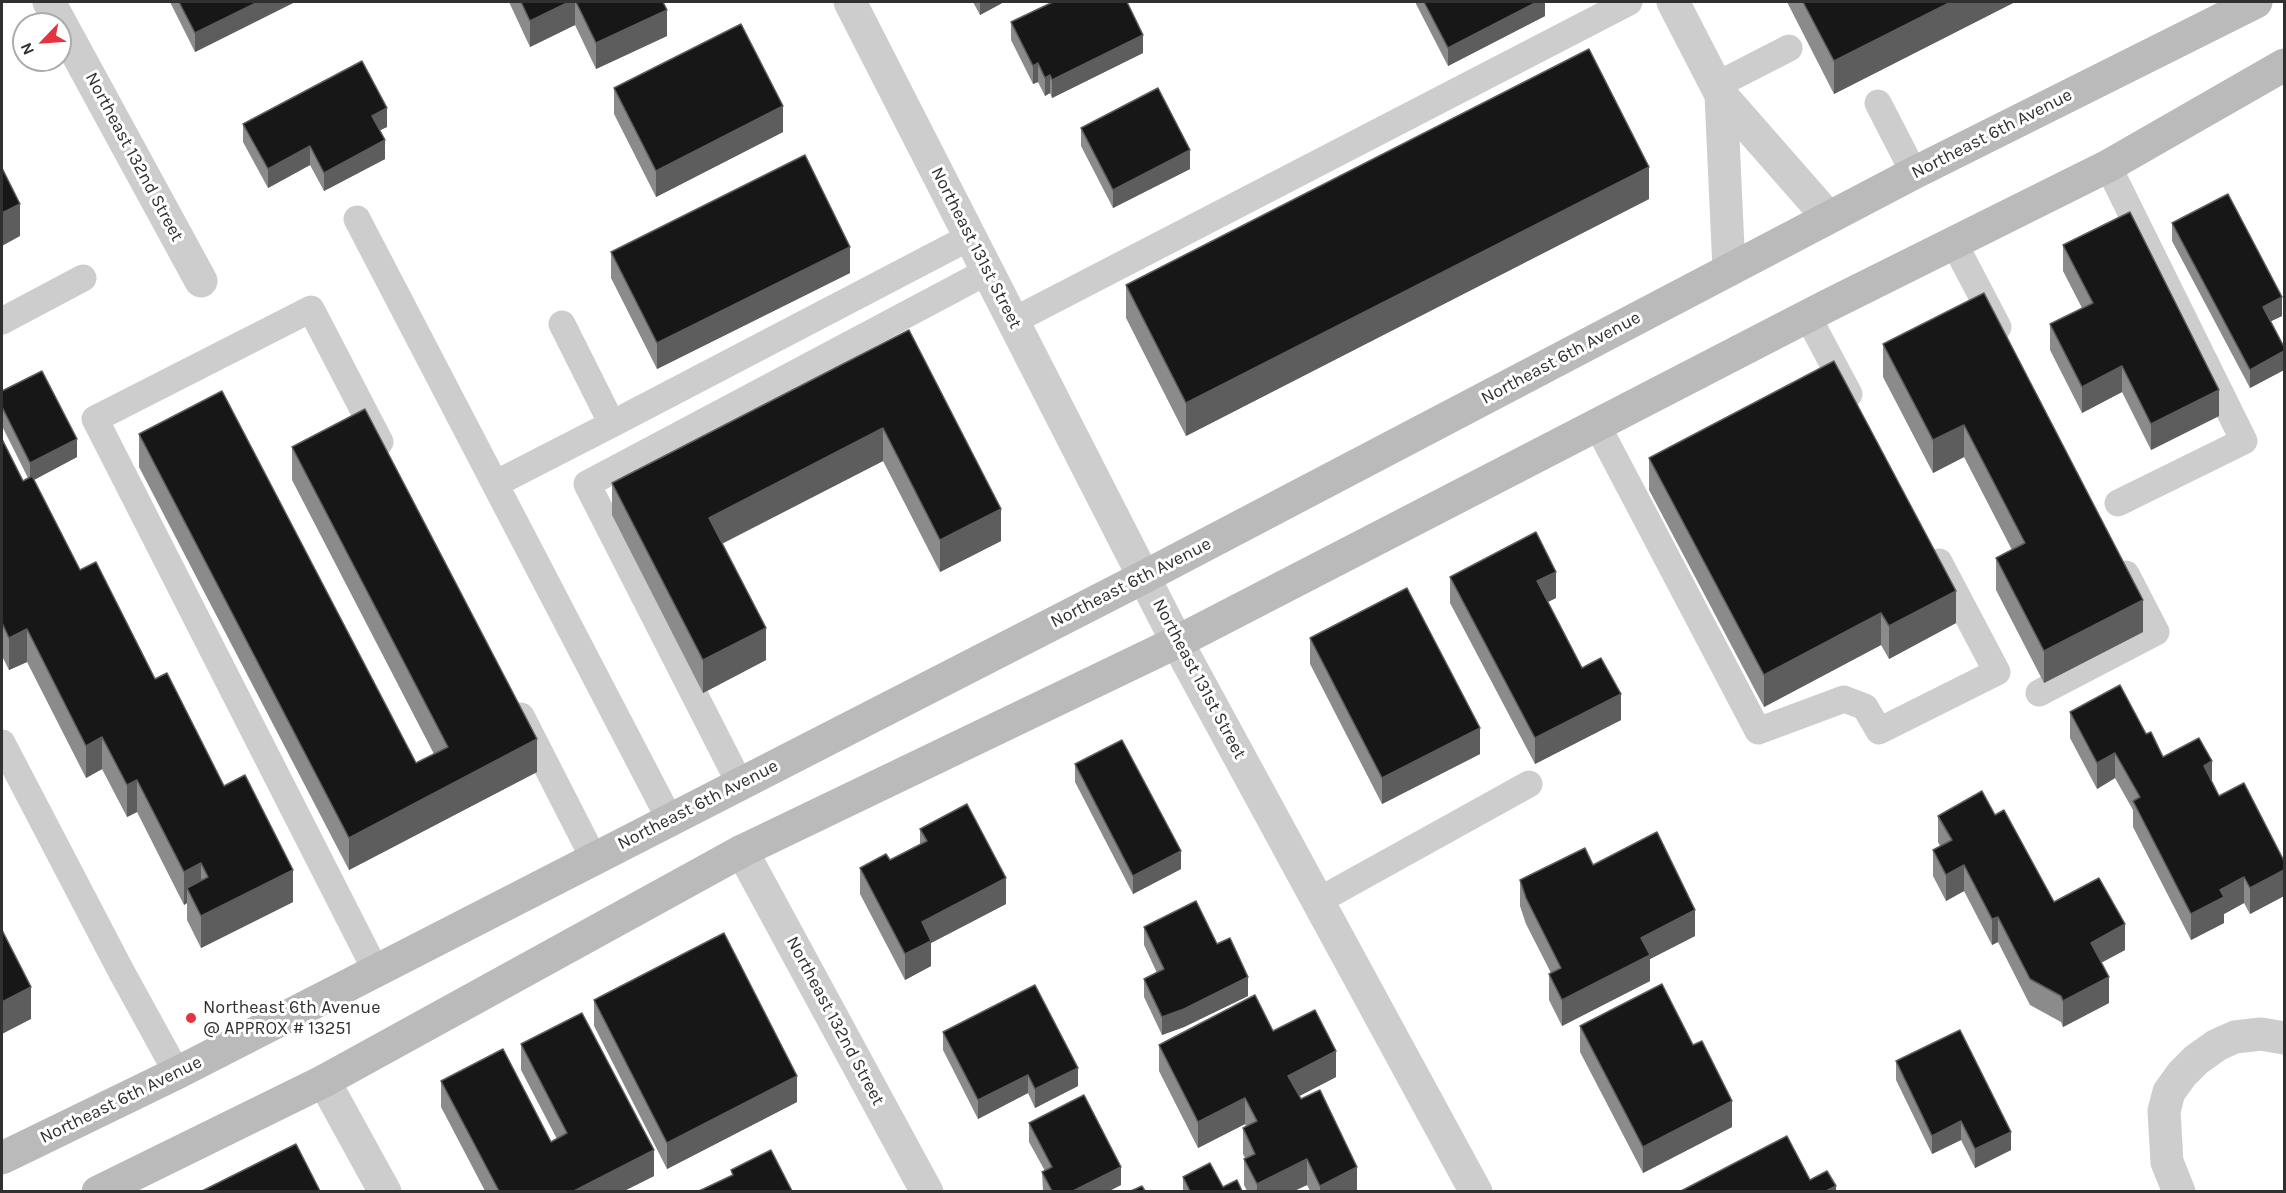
<!DOCTYPE html>
<style>
body{margin:0}
#map{position:relative;width:2286px;height:1193px;overflow:hidden;background:#fff;font-family:Karla,sans-serif}
canvas{display:block}
.frame{position:absolute;inset:0;border:3px solid #303030;pointer-events:none}
.north{position:absolute;left:12px;top:12px;width:60px;height:60px;box-sizing:border-box;background:#fff;border:2px solid #acacac;border-radius:50%;rotate:245deg;font-size:16px;font-weight:700;line-height:24px;text-align:center;color:#303030}
.north::after{content:'';display:block;margin:auto;width:21px;height:27px;background:#e6333f;clip-path:polygon(50% 0,100% 100%,50% 72%,0 100%)}
</style>
<div id="map">
<canvas width="2286" height="1193"></canvas>
<div class="frame"></div>
<div class="north">N</div>
</div>
<script>
const context = document.querySelector('canvas').getContext('2d');
context.lineJoin = 'round';
const shape = rows => new Path2D(rows.map(r => 'M' + r).join(''));
function strokePath(path, color, width, dash) { context.strokeStyle = color; context.lineWidth = width; context.lineCap = dash ? 'butt' : 'round'; context.setLineDash(dash || []); context.stroke(path); }
function fill(path, color) { context.fillStyle = color; context.fill(path, 'evenodd'); }
function drawText(font, color, halo, rows, align = 'center') {
  context.font = font + ' Karla,sans-serif'; context.lineWidth = 6; context.setLineDash([]); context.textBaseline = 'middle'; context.strokeStyle = halo; context.fillStyle = color; for (const [text, x, y, turn = 0] of rows) {
    context.save(); context.translate(x, y); context.rotate((+turn || 0) * Math.PI / 180); context.textAlign = isNaN(turn) ? turn : align; if (halo) context.strokeText(text, 0, 0); context.fillText(text, 0, 0); context.restore();
  }
}
strokePath(shape([
 [1717,85,1789,48],
 [1878,103,1914,173],
 [2108,166,2244,441,2118,503],
 [357,219,670,820],
 [1954,243,1998,327],
 [1808,317,1849,394],
 [2,321,83,278],
 [1013,321,1629,2],
 [562,324,612,424,970,237],
 [1597,425,1758,731,1844,699,1865,707,1879,731,1997,672,1939,562],
 [495,484,612,424],
 [2039,693,2156,632,2126,574],
 [521,716,594,859],
 [2,743,121,971,177,1073],
 [740,784,587,484,988,271],
 [1318,901,1529,784],
 [376,971,95,419,311,309,380,442]
]), '#cdcdcd', 27);
strokePath(shape([
 [49,2,201,281],
 [850,2,1177,642,1476,1192],
 [1673,2,1721,95,1828,217],
 [1721,95,1729,270],
 [742,851,927,1192],
 [324,1081,385,1192],
 [2179,1192,2167,1162,2164,1111,2169,1092,2182,1074,2196,1060,2217,1045,2235,1037,2261,1034,2284,1038]
]), '#cdcdcd', 33);
strokePath(shape([
 [2,1158,177,1073,1144,577,1914,173,2256,2],
 [98,1192,324,1081,742,851,1177,642,1827,306,2108,166,2284,65]
]), '#bababa', 33);
fill(shape([
 [170,2,295,2,195,52],
 [509,2,663,2,667,36,596,69,575,25,530,47],
 [973,2,1004,2,980,15],
 [1416,2,1545,2,1545,16,1448,66,1416,4],
 [1787,2,2015,2,1834,94],
 [1011,22,1143,53,1052,98,1050,93,1045,96,1038,82,1033,84,1011,40],
 [614,88,783,132,656,197,614,114],
 [243,124,387,127,380,130,385,159,324,191,310,165,268,188,243,142],
 [1081,128,1190,169,1113,208,1081,146],
 [1649,199,1186,436,1126,318,1126,285],
 [2172,223,2282,316,2271,321,2284,347,2284,370,2250,388,2172,241],
 [2063,245,2219,416,2151,450,2122,392,2082,413,2050,350,2050,324,2082,308,2063,271],
 [611,252,850,273,657,369,611,278],
 [1984,293,2143,632,2044,683,1996,590,1996,558,2012,550,1964,457,1933,473,1883,377,1883,344],
 [909,330,1001,541,940,572,883,461,722,544,766,660,703,693,612,515,612,483],
 [2,391,77,457,34,480,80,570,155,679,224,786,293,902,201,948,187,920,187,903,184,905,137,812,127,817,102,769,86,778,27,662,9,670,2,656,2,439,23,481,28,478,2,426],
 [139,434,416,763,434,754,292,480,292,447,537,772,349,870,139,467],
 [1649,458,1956,623,1889,659,1881,645,1764,707,1649,490],
 [1450,577,1556,598,1548,602,1582,668,1621,720,1535,764,1450,603],
 [1310,638,1480,754,1382,804,1310,664],
 [2070,712,2146,734,2163,757,2212,783,2219,796,2284,861,2284,896,2250,914,2244,903,2224,914,2224,923,2191,940,2133,827,2133,810,2115,778,2097,789,2070,738],
 [1075,764,1181,869,1133,894,1075,782],
 [1995,815,2054,902,2125,950,2101,963,2109,1003,2063,1027,2061,1022,2030,1005,1998,942,1992,945,1964,891,1946,901,1933,876,1933,850,1940,846,1938,842,1938,816],
 [920,829,1006,904,931,943,931,966,905,980,860,894,860,868,890,860,920,844],
 [1593,865,1695,936,1650,959,1650,981,1562,1026,1549,1000,1549,974,1551,973,1526,924,1520,906,1520,880],
 [1144,927,1217,944,1248,996,1184,1027,1162,1035,1144,997,1144,979,1157,973,1144,945],
 [594,1000,797,1102,667,1169,594,1026],
 [1580,1026,1693,1045,1732,1127,1643,1173,1580,1052],
 [1273,1031,1336,1077,1299,1096,1357,1191,1310,1191,1307,1185,1294,1191,1247,1191,1244,1185,1244,1159,1245,1158,1243,1154,1243,1128,1246,1126,1245,1124,1198,1148,1159,1071,1159,1045],
 [943,1032,1078,1086,1035,1108,1028,1093,978,1119,943,1050],
 [521,1044,654,1176,624,1191,485,1191,441,1107,441,1081,551,1142,557,1139,521,1070],
 [1896,1061,2011,1150,1975,1168,1961,1140,1932,1154,1896,1080],
 [1029,1123,1121,1185,1109,1191,1043,1191,1042,1172,1045,1171,1029,1142],
 [1183,1177,1223,1187,1242,1191,1183,1191]
]), '#8b8b8b');
fill(shape([
 [258,2,295,2,195,52,195,33],
 [569,2,575,2,575,25,530,47,530,21],
 [980,2,1004,2,980,15],
 [1537,2,1545,2,1545,16,1448,66,1448,48],
 [1951,2,2015,2,1834,94,1834,61],
 [667,10,667,36,596,69,596,43],
 [1143,35,1143,53,1052,98,1052,80],
 [1038,63,1038,82,1033,84,1033,66],
 [1050,75,1050,93,1045,96,1045,78],
 [783,106,783,132,656,197,656,171],
 [387,108,387,127,372,134,372,116],
 [385,140,385,159,324,191,324,173],
 [310,146,310,165,268,188,268,169],
 [1190,150,1190,169,1113,208,1113,190],
 [1649,167,1649,199,1186,436,1186,403],
 [20,204,20,236,2,246,2,213],
 [850,247,850,273,657,369,657,343],
 [2282,297,2282,316,2263,325,2263,307],
 [2284,351,2284,370,2250,388,2250,370],
 [2122,366,2122,392,2082,413,2082,387],
 [2219,390,2219,416,2151,450,2151,424],
 [1964,425,1964,457,1933,473,1933,440],
 [883,428,883,461,709,550,709,518],
 [77,439,77,457,30,482,30,463],
 [1001,509,1001,541,940,572,940,540],
 [1556,572,1556,598,1537,607,1537,581],
 [1956,591,1956,623,1889,659,1889,626],
 [2143,600,2143,632,2044,683,2044,651],
 [1881,613,1881,645,1764,707,1764,675],
 [766,628,766,660,703,693,703,660],
 [27,629,27,662,9,670,9,638],
 [1621,694,1621,720,1535,764,1535,738],
 [1480,728,1480,754,1382,804,1382,778],
 [102,737,102,769,86,778,86,746],
 [537,739,537,772,349,870,349,838],
 [2115,753,2115,778,2097,789,2097,763],
 [2212,761,2212,787,2204,766],
 [137,780,137,812,127,817,127,785],
 [1181,851,1181,869,1133,894,1133,876],
 [201,863,201,896,187,888,187,903,184,905,184,872],
 [1964,865,1964,891,1946,901,1946,875],
 [293,870,293,902,201,948,201,916],
 [2284,870,2284,896,2250,914,2250,888],
 [2244,877,2244,903,2224,914,2224,923,2191,940,2191,914,2220,890],
 [1006,878,1006,904,931,943,931,966,905,980,905,954,922,922],
 [1695,910,1695,936,1650,959,1650,981,1562,1026,1562,1000,1641,938],
 [1998,917,1998,942,1992,945,1992,919],
 [2125,924,2125,950,2091,968,2091,943],
 [1248,977,1248,996,1184,1027,1162,1035,1162,1017],
 [2109,977,2109,1003,2063,1027,2063,1001],
 [31,987,31,1019,2,1034,2,1002],
 [1336,1051,1336,1077,1288,1102,1288,1076],
 [1078,1068,1078,1086,1035,1108,1035,1089],
 [1028,1075,1028,1093,978,1119,978,1100],
 [797,1076,797,1102,667,1169,667,1143],
 [1245,1098,1245,1124,1198,1148,1198,1122],
 [1732,1101,1732,1127,1643,1173,1643,1147],
 [1961,1121,1961,1140,1932,1154,1932,1136],
 [2011,1132,2011,1150,1975,1168,1975,1149],
 [654,1150,654,1176,624,1191,574,1191],
 [1307,1159,1307,1185,1294,1191,1257,1191,1257,1184],
 [1121,1167,1121,1185,1109,1191,1073,1191],
 [1357,1167,1357,1191,1320,1191,1320,1186],
 [1836,1186,1836,1191,1826,1191]
]), '#5d5d5d');
const building = shape([
 [179,2,258,2,195,33,179,2],
 [521,2,569,2,530,21,521,2],
 [576,2,663,2,667,10,596,43,576,2],
 [1053,2,1127,2,1143,35,1052,80,1050,75,1045,78,1038,63,1033,66,1011,22,1053,2],
 [1424,2,1537,2,1448,48,1424,2],
 [1803,2,1951,2,1834,61,1803,2],
 [741,24,783,106,656,171,614,88,741,24],
 [1589,49,1649,167,1186,403,1126,285,1589,49],
 [362,61,387,108,372,116,385,140,324,173,310,146,268,169,243,124,362,61],
 [1158,88,1190,150,1113,190,1081,128,1158,88],
 [805,155,850,247,657,343,611,252,805,155],
 [2,168,20,204,2,213,2,168],
 [2228,194,2282,297,2263,307,2284,347,2284,351,2250,370,2172,223,2228,194],
 [2130,212,2219,390,2151,424,2122,366,2082,387,2050,324,2093,303,2063,245,2130,212],
 [1984,293,2143,600,2044,651,1996,558,2025,543,1964,425,1933,440,1883,344,1984,293],
 [909,330,1001,509,940,540,883,428,709,518,766,628,703,660,612,483,909,330],
 [1834,361,1956,591,1889,626,1881,613,1764,675,1649,458,1834,361],
 [42,371,77,439,30,463,2,407,2,391,42,371],
 [222,391,416,763,448,747,292,447,365,409,537,739,349,838,139,434,222,391],
 [2,439,23,481,32,476,80,570,96,562,155,679,167,673,224,786,245,775,293,870,201,916,187,888,208,877,201,863,184,872,137,780,127,785,102,737,86,746,27,629,9,638,2,623,2,439],
 [1536,532,1556,572,1537,581,1582,668,1601,658,1621,694,1535,738,1450,577,1536,532],
 [1407,588,1480,728,1382,778,1310,638,1407,588],
 [2120,685,2146,734,2151,732,2163,757,2199,738,2212,761,2204,766,2219,796,2244,783,2284,861,2284,870,2250,888,2244,877,2220,890,2224,897,2191,914,2133,801,2140,797,2115,753,2097,763,2070,712,2120,685],
 [1122,740,1181,851,1133,876,1075,764,1122,740],
 [1982,791,1995,815,2004,810,2054,902,2099,878,2125,924,2091,943,2109,977,2063,1001,2061,996,2030,979,1998,917,1992,919,1964,865,1946,875,1933,850,1952,840,1938,816,1982,791],
 [967,804,1006,878,922,922,931,941,905,954,860,868,886,854,890,860,927,841,920,829,967,804],
 [1657,832,1695,910,1641,938,1650,955,1562,1000,1549,974,1561,968,1526,898,1520,880,1585,848,1593,865,1657,832],
 [1196,901,1217,944,1230,938,1248,977,1184,1009,1162,1017,1144,979,1164,969,1144,927,1196,901],
 [2,930,31,987,2,1002,2,930],
 [724,933,797,1076,667,1143,594,1000,724,933],
 [1662,984,1693,1045,1702,1041,1732,1101,1643,1147,1580,1026,1662,984],
 [1035,985,1078,1068,1035,1089,1028,1075,978,1100,943,1032,1035,985],
 [1255,995,1273,1031,1315,1010,1336,1051,1288,1076,1301,1099,1320,1090,1357,1167,1320,1186,1307,1159,1257,1184,1244,1159,1255,1154,1243,1128,1257,1121,1245,1098,1198,1122,1159,1045,1255,995],
 [582,1013,654,1150,574,1191,499,1191,441,1081,503,1049,551,1142,567,1133,521,1044,582,1013],
 [1960,1030,2011,1132,1975,1149,1961,1121,1932,1136,1896,1061,1960,1030],
 [1084,1095,1121,1167,1073,1191,1052,1191,1042,1172,1052,1167,1029,1123,1084,1095],
 [1787,1136,1810,1180,1827,1171,1836,1186,1826,1191,1681,1191,1787,1136],
 [296,1144,320,1191,202,1191,296,1144],
 [771,1150,792,1191,699,1191,733,1175,731,1170,771,1150],
 [1210,1163,1223,1187,1237,1180,1242,1191,1190,1191,1183,1177,1210,1163],
 [1142,1186,1145,1191,1131,1191,1142,1186]
]);
fill(building, '#171717');
strokePath(building, '#5d5d5d', 1.5);
for (const [x, y, r, color] of [
 [191,1018,6,"#e6333f"]
]) { const dot = new Path2D(); dot.arc(x, y, r, 0, 2 * Math.PI); context.fillStyle = color; context.fill(dot); strokePath(dot, '#fff', 2); }
drawText('18px', '#303030', '#fff', [
 ["Northeast 6th Avenue",1992,134,-27],
 ["Northeast 132nd Street",134,157,62],
 ["Northeast 131st Street",976,248,63],
 ["Northeast 6th Avenue",1561,358,-28],
 ["Northeast 6th Avenue",1131,583,-27],
 ["Northeast 131st Street",1199,679,62],
 ["Northeast 6th Avenue",698,805,-27],
 ["Northeast 132nd Street",835,1021,62],
 ["Northeast 6th Avenue",121,1100,-26]
]);
drawText('18px', '#303030', '#fff', [
 ["Northeast 6th Avenue",203,1008],
 ["@ APPROX # 13251",203,1029]
], 'left');
</script>
